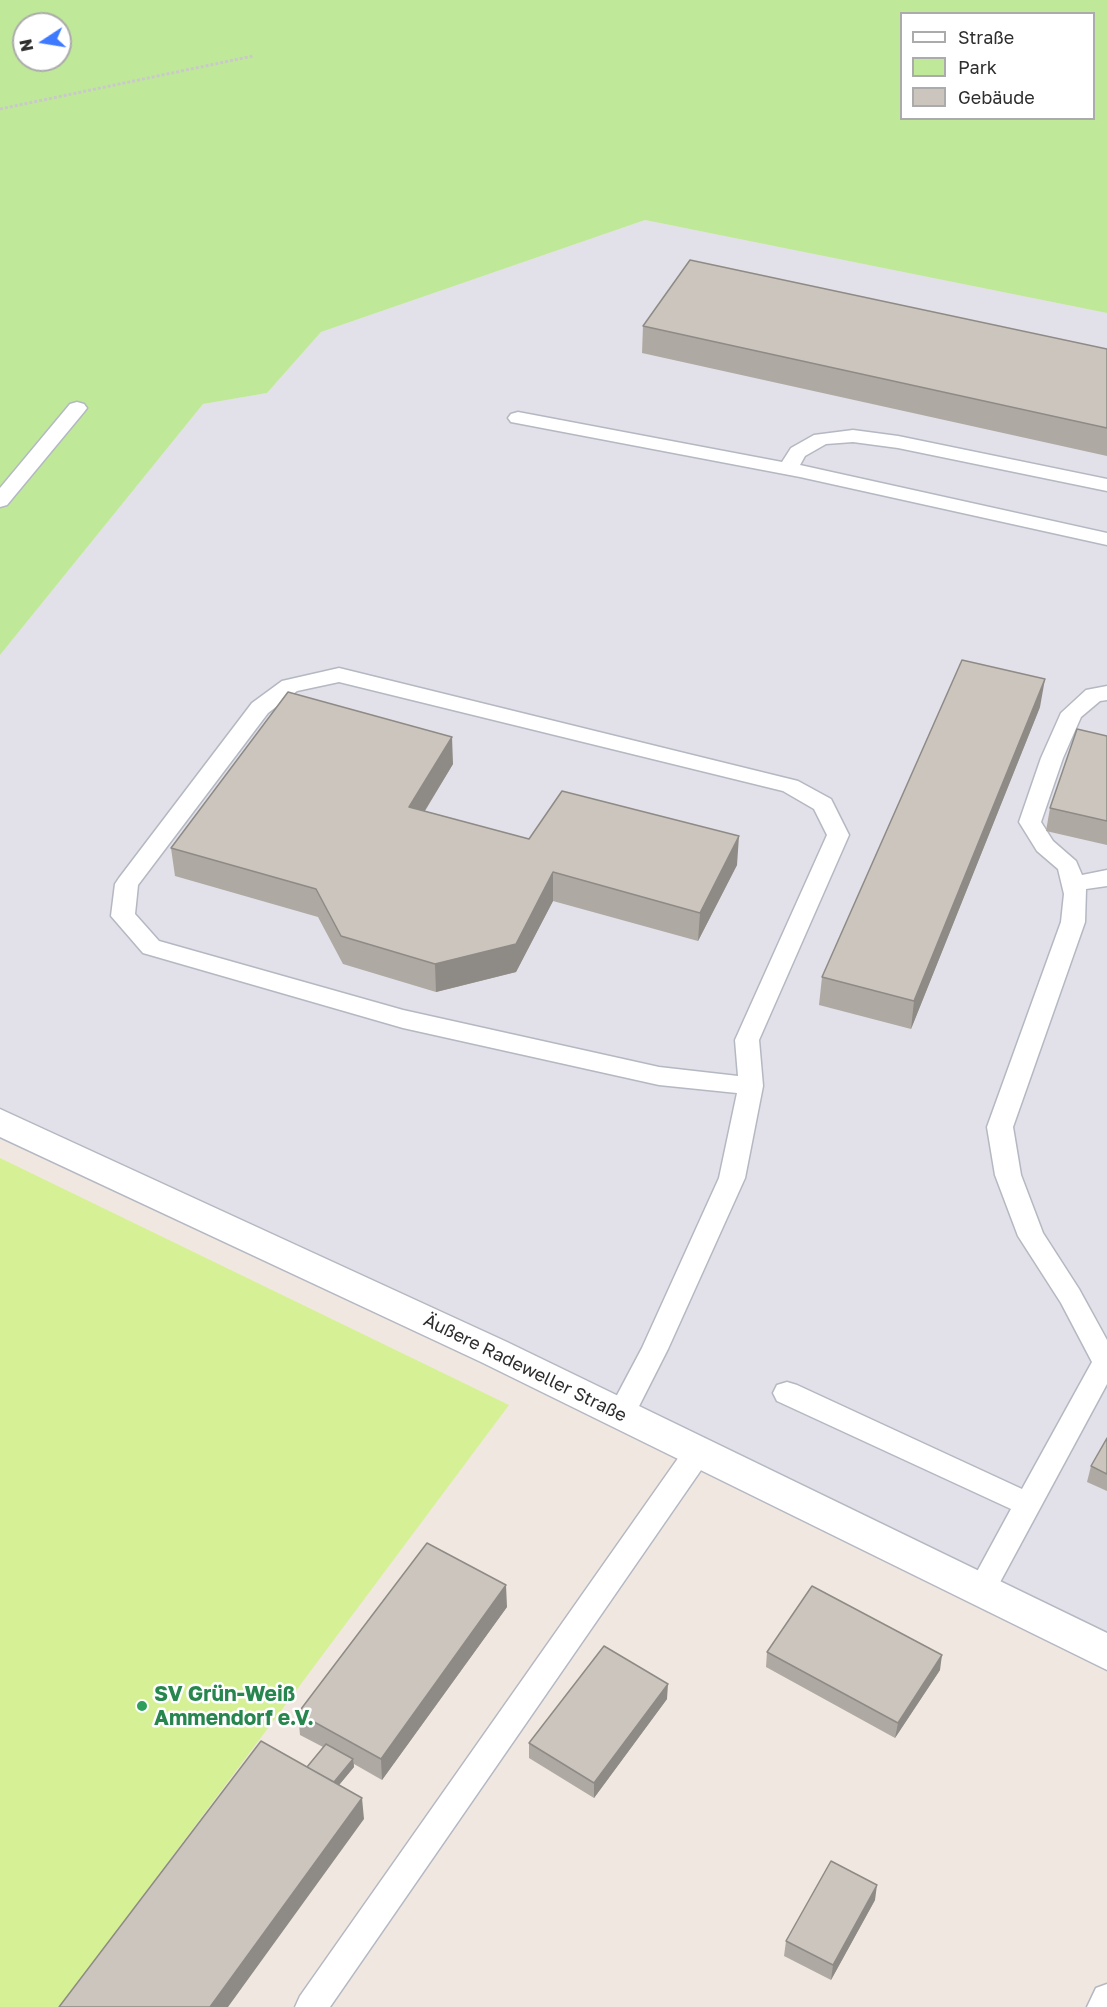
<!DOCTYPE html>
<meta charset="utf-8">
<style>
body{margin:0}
#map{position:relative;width:1107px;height:2007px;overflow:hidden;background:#f0e7e0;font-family:"Golos Text",sans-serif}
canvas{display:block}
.legend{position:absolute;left:900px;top:12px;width:195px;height:108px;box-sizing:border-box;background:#fff;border:2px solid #ababab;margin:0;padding:8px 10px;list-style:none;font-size:18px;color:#2e2e2e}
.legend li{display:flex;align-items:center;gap:12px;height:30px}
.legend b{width:30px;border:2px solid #ababab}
.north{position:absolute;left:12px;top:12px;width:60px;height:60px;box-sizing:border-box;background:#fff;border:2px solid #ababab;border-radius:50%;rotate:258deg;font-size:16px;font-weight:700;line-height:24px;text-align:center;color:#2e2e2e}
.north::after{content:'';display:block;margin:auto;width:21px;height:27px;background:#3e7aff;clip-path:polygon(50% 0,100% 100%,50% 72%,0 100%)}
</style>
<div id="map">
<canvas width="1107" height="2007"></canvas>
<ul class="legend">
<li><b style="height:8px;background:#fff"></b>Straße</li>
<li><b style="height:16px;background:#bfe999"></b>Park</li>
<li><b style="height:16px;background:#cbc5be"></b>Gebäude</li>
</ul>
<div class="north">N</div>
</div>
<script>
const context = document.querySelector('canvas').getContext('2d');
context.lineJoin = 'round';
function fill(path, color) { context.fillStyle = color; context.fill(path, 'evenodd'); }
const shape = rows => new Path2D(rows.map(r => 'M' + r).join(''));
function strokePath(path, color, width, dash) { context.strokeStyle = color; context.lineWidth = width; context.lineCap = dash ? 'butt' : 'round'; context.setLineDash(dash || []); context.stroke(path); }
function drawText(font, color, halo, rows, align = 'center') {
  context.font = font + ' "Golos Text",sans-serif'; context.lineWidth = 5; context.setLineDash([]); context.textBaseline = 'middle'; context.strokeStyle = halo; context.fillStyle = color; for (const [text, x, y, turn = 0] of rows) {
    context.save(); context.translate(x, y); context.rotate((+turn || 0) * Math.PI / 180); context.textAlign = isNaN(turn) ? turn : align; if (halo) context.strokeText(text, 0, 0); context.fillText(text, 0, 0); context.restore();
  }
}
fill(shape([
 [645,220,1107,313,1107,1652,0,1122,0,655,203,404,267,393,321,332]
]), '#e2e0e8');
fill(shape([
 [0,0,1107,0,1107,313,645,220,321,332,267,393,203,404,0,655],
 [902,14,1094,14,1094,118,902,118],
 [24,24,60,24,60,60,24,60]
]), '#bfe999');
fill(shape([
 [0,1158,509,1405,60,2007,0,2007]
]), '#d6f195');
const service = shape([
 [77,402,84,404,87,408,84,412,7,505,0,507,0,488,70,404,77,402],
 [518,412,782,462,791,448,814,435,853,430,898,436,1107,479,1107,491,898,448,853,442,826,444,805,456,800,465,1107,533,1107,545,800,477,511,422,508,418,511,414,518,412],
 [339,668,798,781,831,799,849,835,759,1040,763,1086,745,1178,668,1349,631,1422,621,1425,611,1422,607,1414,642,1348,719,1178,737,1093,659,1085,403,1028,143,953,111,916,115,884,119,878,252,703,282,681,339,668],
 [339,682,783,791,814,809,827,835,735,1040,738,1076,659,1067,403,1010,159,941,135,914,138,885,268,713,297,691,339,682],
 [1107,686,1107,700,1100,701,1081,717,1063,758,1041,822,1053,841,1076,861,1082,875,1107,870,1107,886,1086,889,1085,922,1013,1127,1021,1175,1043,1233,1079,1289,1107,1340,1107,1384,991,1599,981,1602,971,1599,967,1590,1011,1509,777,1401,773,1393,777,1385,787,1382,797,1385,1022,1489,1092,1362,1061,1303,1018,1236,995,1175,987,1127,1061,922,1064,894,1058,869,1037,851,1019,822,1041,758,1061,713,1086,690,1107,686],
 [698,1441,708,1444,712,1452,708,1460,330,2007,295,2007,300,1996,688,1444,698,1441],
 [1107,1984,1107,2007,1087,2007,1096,1988,1107,1984]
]);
const minor = shape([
 [0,1109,507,1342,1107,1633,1107,1670,481,1362,0,1137,0,1109]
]);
strokePath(service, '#b4b8c2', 3);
strokePath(minor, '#b4b8c2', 3);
strokePath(shape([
 [0,109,253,56]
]), '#c9c9c9', 3, [3, 2]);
fill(service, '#fff');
fill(minor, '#fff');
fill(shape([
 [643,326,1107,349,1107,456,642,353],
 [1040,707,911,1029,819,1005,822,977],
 [1107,736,1107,845,1046,831,1050,808],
 [453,764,425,811,529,839,737,865,698,941,553,901,516,972,436,992,343,964,318,917,175,876,171,848],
 [1107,1438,1107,1491,1087,1482,1091,1466],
 [507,1607,382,1780,354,1764,354,1767,339,1785,364,1819,307,1767,323,1747,300,1735,298,1713],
 [767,1652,940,1670,895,1738,766,1667],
 [667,1699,594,1798,529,1758,529,1743],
 [875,1900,831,1980,784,1956,786,1941]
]), '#afa9a3');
fill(shape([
 [1045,679,1040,707,911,1029,914,1001],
 [452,737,453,764,410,835,409,807],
 [739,836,737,865,698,941,700,913],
 [553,872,553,901,516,972,436,992,435,964],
 [506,1585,507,1607,382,1780,381,1759],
 [942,1655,940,1670,895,1738,898,1723],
 [668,1684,667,1699,594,1798,594,1783],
 [353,1759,354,1767,329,1797,328,1790],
 [362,1798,364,1819,228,2007,210,2007],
 [877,1885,875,1900,831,1980,833,1965]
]), '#8e8a85');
const building = shape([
 [690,260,1107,349,1107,428,643,326,690,260],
 [962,660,1045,679,914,1001,822,977,962,660],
 [288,692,452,737,409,807,529,839,562,791,739,836,700,913,553,872,516,944,435,964,341,936,316,889,171,848,288,692],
 [1077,729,1107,736,1107,821,1050,808,1077,729],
 [1107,1438,1107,1474,1091,1466,1107,1438],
 [427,1543,506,1585,381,1759,298,1713,427,1543],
 [812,1586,942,1655,898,1723,767,1652,812,1586],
 [604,1646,668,1684,594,1783,529,1743,604,1646],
 [261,1741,362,1798,210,2007,59,2007,261,1741],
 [326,1744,353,1759,334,1782,307,1767,326,1744],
 [831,1861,877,1885,833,1965,786,1941,831,1861]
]);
fill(building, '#cbc5be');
strokePath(building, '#8e8a85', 1.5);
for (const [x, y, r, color] of [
 [142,1706,6,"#2e9e5b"]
]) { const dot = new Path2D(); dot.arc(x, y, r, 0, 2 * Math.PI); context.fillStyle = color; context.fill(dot); strokePath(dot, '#fff', 2); }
drawText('18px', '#2e2e2e', '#fff', [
 ["Äußere Radeweller Straße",525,1368,26]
]);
drawText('bold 21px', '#27864d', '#fff', [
 ["SV Grün-Weiß",154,1694],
 ["Ammendorf e.V.",154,1718]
], 'left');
</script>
